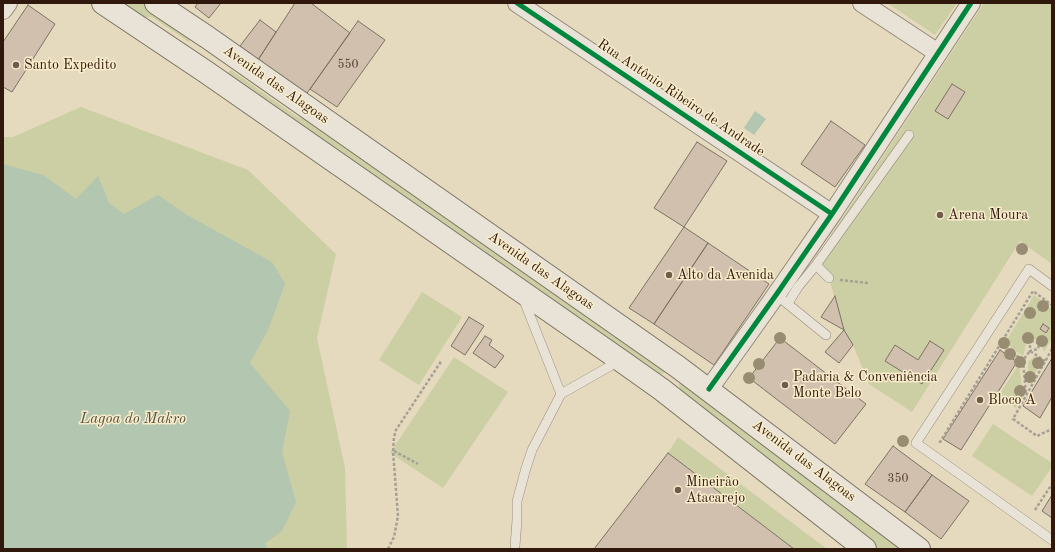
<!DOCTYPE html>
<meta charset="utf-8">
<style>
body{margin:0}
#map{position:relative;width:1055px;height:552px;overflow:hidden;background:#e5dabe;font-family:"Old Standard TT",serif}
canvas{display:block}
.frame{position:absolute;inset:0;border:4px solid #30180c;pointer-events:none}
</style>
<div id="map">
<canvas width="1055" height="552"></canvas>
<div class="frame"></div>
</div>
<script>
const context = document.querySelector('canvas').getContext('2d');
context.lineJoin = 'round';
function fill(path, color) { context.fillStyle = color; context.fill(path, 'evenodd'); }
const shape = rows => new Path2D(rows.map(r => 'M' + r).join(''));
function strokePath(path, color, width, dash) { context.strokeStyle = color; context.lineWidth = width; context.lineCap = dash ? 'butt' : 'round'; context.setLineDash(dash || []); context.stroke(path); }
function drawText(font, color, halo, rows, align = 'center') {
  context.font = font + ' "Old Standard TT",serif'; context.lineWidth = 3; context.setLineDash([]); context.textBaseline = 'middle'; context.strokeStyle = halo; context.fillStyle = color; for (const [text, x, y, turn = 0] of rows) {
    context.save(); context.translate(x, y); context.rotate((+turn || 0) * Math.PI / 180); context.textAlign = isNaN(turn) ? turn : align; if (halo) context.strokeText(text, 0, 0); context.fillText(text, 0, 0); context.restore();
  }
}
fill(shape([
 [117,3,143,3,192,36,189,42,152,17,137,17],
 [887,3,957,3,935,35],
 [984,3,1052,3,1052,264,1020,241,912,412,869,384,853,345,844,330,829,278,828,279,818,255],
 [231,70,299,118,309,116,666,365,664,373,652,377,227,74],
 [81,107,248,170,336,254,317,338,345,468,347,549,3,549,3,137,13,137],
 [422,292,462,317,419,385,379,360],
 [1034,295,1052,309,1052,338,1044,352,1040,341,1032,339,1026,343,1025,349,1023,356,1005,343],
 [454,357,508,392,443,488,390,453],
 [1034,357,1041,363,1028,386,1028,362],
 [1019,364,1023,396,1016,408,999,395],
 [687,378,905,549,876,549,680,395,679,384],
 [993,424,1052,463,1052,467,1032,496,972,456],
 [678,437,827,549,794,549,668,453]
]), '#cccea3');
fill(shape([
 [755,111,766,119,754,135,744,128],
 [3,164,43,175,76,199,98,176,109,203,124,214,158,195,187,215,272,262,285,284,268,330,250,363,290,411,282,452,296,502,282,531,265,543,267,549,3,549]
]), '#b2c6b0');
const building = shape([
 [198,3,221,3,209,18,195,7,198,3],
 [295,3,311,3,350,33,305,96,258,60,295,3],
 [28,5,55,24,12,92,3,87,3,42,28,5],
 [260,20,276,32,258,60,240,46,260,20],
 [358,21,385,40,337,107,310,89,358,21],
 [952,84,965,92,948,119,935,111,952,84],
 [831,121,865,145,835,187,801,164,831,121],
 [697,142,727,161,684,227,654,208,697,142],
 [684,227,708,243,654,324,629,308,684,227],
 [708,243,769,284,714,365,654,324,708,243],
 [835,296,844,330,821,317,835,296],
 [469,317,484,326,465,355,451,346,469,317],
 [1043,324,1049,328,1046,333,1040,329,1043,324],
 [844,330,853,345,839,363,825,352,844,330],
 [485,336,492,340,489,345,504,356,495,368,473,353,485,336],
 [780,338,866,404,835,444,749,378,780,338],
 [930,341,944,350,922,384,885,361,895,345,918,360,930,341],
 [1000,350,1017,362,961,450,943,439,1000,350],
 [1052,358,1052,397,1040,418,1023,406,1052,358],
 [893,446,932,475,905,512,865,484,893,446],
 [668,453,794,549,594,549,668,453],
 [932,475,969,501,941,539,905,512,932,475],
 [1052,495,1052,518,1042,511,1052,495]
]);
fill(building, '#d2c0af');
strokePath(building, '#7b7263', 1);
const lane = shape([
 [816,265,829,278],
 [1052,286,1029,269,916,443,1052,540],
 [784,301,826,335],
 [788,303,798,287,816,265,909,135],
 [561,394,619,361],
 [515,546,517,520,517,501,526,468,532,450,561,394,523,298]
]);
const street = shape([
 [517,3,832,214],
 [862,3,938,53],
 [3,10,8,3],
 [709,389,776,295,832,214,971,3]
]);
const secondary = shape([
 [103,3,206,72,620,360,661,389,865,549],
 [156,3,207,37,678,367,919,549]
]);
strokePath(lane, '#958b7a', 10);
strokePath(street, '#958b7a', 20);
strokePath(secondary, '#7b7263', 24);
strokePath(shape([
 [840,280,868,283],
 [1031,341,1036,342,1039,344,1038,349,1030,351,1030,344,1031,341],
 [1000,344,1023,360,1030,351,1045,361],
 [1052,349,1013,419,1037,436,1052,429],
 [1023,360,1026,395],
 [940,443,940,442,1033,291,1052,305],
 [394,451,418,464],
 [1035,510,1052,484],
 [388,549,394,537,398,516,393,451,394,437,396,430,442,360]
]), '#a69f94', 2.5, [3, 2]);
strokePath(lane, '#e8e3d6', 9);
strokePath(street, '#e8e3d6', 18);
strokePath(secondary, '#e8e3d6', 22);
strokePath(shape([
 [517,3,832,214],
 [709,389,776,295,832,214,971,3]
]), '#00873e', 5);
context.fillStyle = '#988c72';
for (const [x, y] of [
 [1022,249],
 [1043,306],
 [1030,313],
 [780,338],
 [1028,338],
 [1042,341],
 [1004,343],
 [1010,354],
 [1020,362],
 [1038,363],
 [759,364],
 [1030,377],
 [749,378],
 [1020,391],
 [903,441]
]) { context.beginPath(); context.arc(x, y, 6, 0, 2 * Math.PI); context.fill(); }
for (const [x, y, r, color] of [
 [16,65,4,"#6f5c4a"],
 [940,215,4,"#6f5c4a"],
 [669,275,4,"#6f5c4a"],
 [785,385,4,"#6f5c4a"],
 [980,400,4,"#6f5c4a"],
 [678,490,4,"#6f5c4a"]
]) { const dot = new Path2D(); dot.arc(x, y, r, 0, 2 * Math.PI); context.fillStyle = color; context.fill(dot); strokePath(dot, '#f8eccb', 1.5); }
drawText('12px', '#584235', null, [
 ["550",348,65],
 ["350",898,479]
]);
drawText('14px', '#30180c', '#f8eccb', [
 ["Santo Expedito",24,65],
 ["Arena Moura",948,215],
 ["Alto da Avenida",677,275],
 ["Padaria & Conveniência",793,377],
 ["Monte Belo",793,393],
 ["Bloco A",988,400],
 ["Mineirão",686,482],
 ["Atacarejo",686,498]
], 'left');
drawText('14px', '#30180c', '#f8eccb', [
 ["Avenida das Alagoas",276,85,35],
 ["Rua Antônio Ribeiro de Andrade",681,98,34],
 ["Avenida das Alagoas",541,271,35],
 ["Avenida das Alagoas",804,461,37]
]);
drawText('italic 15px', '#565243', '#f8eccb', [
 ["Lagoa do Makro",133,419]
]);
</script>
